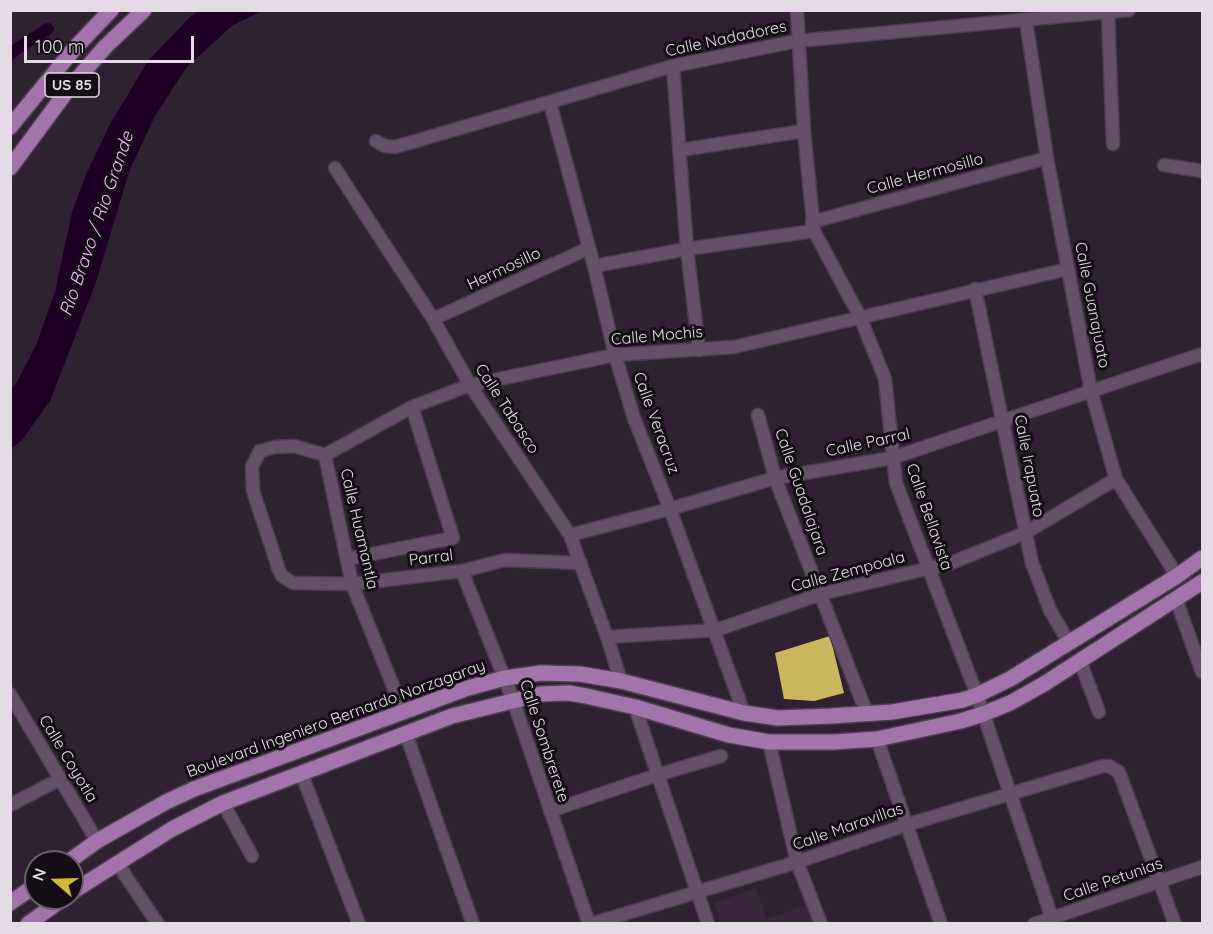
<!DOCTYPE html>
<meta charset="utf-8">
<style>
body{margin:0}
#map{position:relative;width:1213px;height:934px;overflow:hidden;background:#2f2132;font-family:Quicksand,sans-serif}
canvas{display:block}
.frame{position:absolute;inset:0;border:12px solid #e4dbe6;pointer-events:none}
.north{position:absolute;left:24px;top:850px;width:60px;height:60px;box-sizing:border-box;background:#140d15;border:2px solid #675f69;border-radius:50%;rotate:290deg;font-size:16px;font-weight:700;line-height:24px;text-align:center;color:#e4dbe6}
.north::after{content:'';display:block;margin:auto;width:21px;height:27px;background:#d0b736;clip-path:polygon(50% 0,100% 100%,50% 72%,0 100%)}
.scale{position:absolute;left:24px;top:36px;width:170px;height:27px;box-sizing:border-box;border:3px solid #e4dbe6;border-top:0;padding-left:8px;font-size:18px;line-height:21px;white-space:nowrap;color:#e4dbe6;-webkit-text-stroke:4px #140d15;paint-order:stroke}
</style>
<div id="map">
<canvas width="1213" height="934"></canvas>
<div class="frame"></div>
<div class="north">N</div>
<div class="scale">100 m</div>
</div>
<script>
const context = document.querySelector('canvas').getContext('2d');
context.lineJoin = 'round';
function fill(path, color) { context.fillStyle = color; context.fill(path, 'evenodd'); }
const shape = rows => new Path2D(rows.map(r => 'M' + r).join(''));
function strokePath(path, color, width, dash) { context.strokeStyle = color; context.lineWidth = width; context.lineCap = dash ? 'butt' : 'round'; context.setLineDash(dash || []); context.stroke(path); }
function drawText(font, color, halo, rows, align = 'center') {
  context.font = font + ' Quicksand,sans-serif'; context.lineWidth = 6; context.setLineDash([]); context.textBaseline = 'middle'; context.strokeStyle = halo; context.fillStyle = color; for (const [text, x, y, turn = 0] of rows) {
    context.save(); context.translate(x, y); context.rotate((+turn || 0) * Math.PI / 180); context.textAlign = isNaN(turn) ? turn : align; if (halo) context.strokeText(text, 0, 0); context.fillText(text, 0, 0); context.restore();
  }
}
fill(shape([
 [756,888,767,919,806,905,813,923,721,923,714,903]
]), '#39263d');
fill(shape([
 [199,11,262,11,233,25,187,67,156,114,130,169,95,285,50,401,22,440,11,449,11,389,17,382,36,345,55,292,72,212,85,177,109,126,148,61,191,16]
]), '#1d0024');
strokePath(shape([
 [10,55,15,50,48,29]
]), '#1d0024', 12);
fill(shape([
 [830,636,844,693,814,701,784,699,775,653]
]), '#cab75d');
const minor = shape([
 [797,10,804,131,814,231,860,317,885,379,896,483,977,695,1054,924],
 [1108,13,1113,144],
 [1026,21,1047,158,1091,391,1108,451,1116,479,1177,576],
 [673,66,687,249,699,350],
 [550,103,594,266,615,355,634,418,670,509,744,713],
 [376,141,385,146,395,147,673,66,797,41,1129,10],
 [680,150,804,131],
 [1164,165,1202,171],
 [335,168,433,319,470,385,570,535,607,637,621,681],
 [812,222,1047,158],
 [594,266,687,249,814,231],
 [975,289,1032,563,1050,610,1069,643],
 [433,319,589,248],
 [758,415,775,478,867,714],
 [325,455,352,584,403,711],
 [570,535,670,509,775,478,892,458,1202,354],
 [347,559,453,538,412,407],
 [581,563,505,560,462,571,352,584,293,583,282,576,279,570,253,491,252,466,260,451,275,447,294,446,325,455,412,407,470,385,615,355,734,347,1068,269],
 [462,571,513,700,589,924],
 [1176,599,1202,672],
 [607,637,716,630,821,594,951,563,1025,533,1116,479],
 [1080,661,1099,712],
 [10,694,97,841],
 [635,707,708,924],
 [406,734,473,924],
 [877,739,941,924],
 [769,742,797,862,821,924],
 [302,775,359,924],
 [223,803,252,856],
 [10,805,60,779],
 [550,811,657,775,721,756],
 [117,863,158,924],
 [591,924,797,862,906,825,1103,766,1109,766,1119,772,1175,924],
 [1034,924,1202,867]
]);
const major = shape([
 [10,127,74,49,111,10],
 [10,168,67,91,105,47,144,10],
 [68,862,97,841,166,802,194,789,468,688,505,678,541,673,580,674,621,681,744,713,778,718,831,716,892,712,963,700,977,695,1010,679,1177,576,1202,558],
 [72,892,172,829,223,803,452,716,541,694,569,693,586,696,635,707,729,735,769,742,834,742,877,739,961,721,983,714,1010,703,1044,684,1202,582],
 [10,903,36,885],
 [28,924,64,898]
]);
strokePath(minor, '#4c3f4f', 15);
strokePath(major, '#4c3f4f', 18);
strokePath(minor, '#654f69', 12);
strokePath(major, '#a274ab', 15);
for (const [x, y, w] of [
 [72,85,54]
]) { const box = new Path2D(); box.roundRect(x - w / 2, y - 12, w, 24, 4.5); context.fillStyle = '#140d15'; context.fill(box); strokePath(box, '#e4dbe6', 1.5); }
drawText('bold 15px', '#e4dbe6', null, [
 ["US 85",72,85]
]);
drawText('16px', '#e4dbe6', '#140d15', [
 ["Calle Nadadores",726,39,-12],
 ["Calle Hermosillo",925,174,-15],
 ["Hermosillo",504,269,-25],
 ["Calle Guanajuato",1092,305,79],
 ["Calle Mochis",657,336,-5],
 ["Calle Tabasco",507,409,57],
 ["Calle Veracruz",656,423,70],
 ["Calle Parral",868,443,-12],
 ["Calle Irapuato",1029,466,79],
 ["Calle Guadalajara",801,492,71],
 ["Calle Bellavista",929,517,71],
 ["Calle Huamantla",359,529,77],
 ["Parral",431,558,-7],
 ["Calle Zempoala",848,572,-15],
 ["Boulevard Ingeniero Bernardo Norzagaray",336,719,-20],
 ["Calle Sombrerete",544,741,72],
 ["Calle Coyotla",68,759,59],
 ["Calle Maravillas",848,827,-19],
 ["Calle Petunias",1113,880,-19]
]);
drawText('italic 18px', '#f3b8ff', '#140d15', [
 ["Río Bravo / Rio Grande",97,224,-71]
]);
</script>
